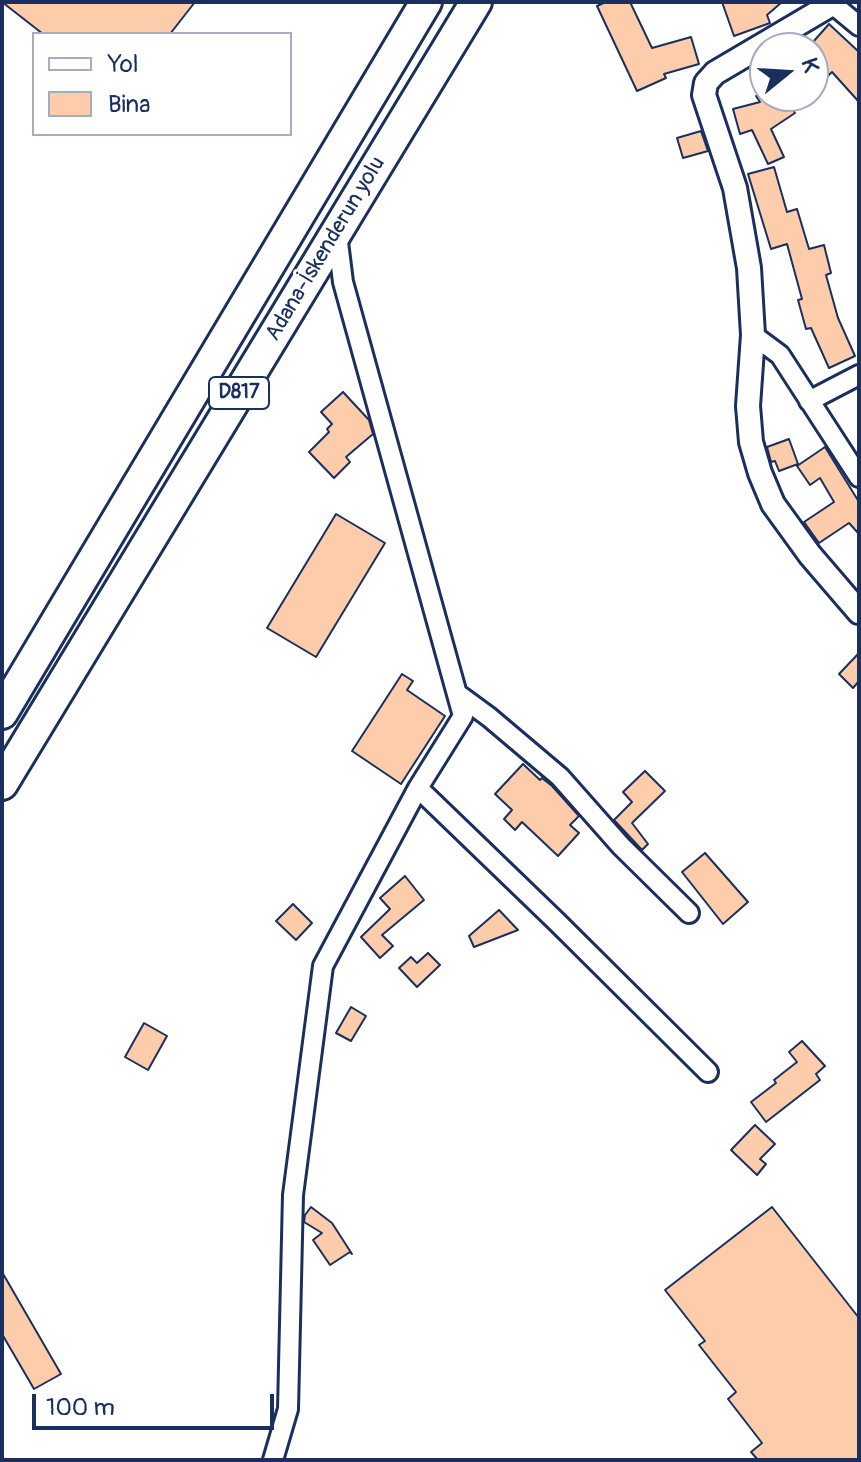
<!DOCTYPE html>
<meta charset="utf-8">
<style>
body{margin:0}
#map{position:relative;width:861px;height:1462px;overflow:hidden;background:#fff;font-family:Pangolin,sans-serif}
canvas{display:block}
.frame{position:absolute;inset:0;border:4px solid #1b2f5e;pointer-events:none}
.legend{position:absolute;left:32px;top:32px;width:260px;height:104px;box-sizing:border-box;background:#fff;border:2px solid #a4acbf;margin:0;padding:10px 14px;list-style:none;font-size:24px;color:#1b2f5e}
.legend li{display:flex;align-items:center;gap:16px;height:40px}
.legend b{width:40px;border:2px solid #a4acbf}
.north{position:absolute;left:749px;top:32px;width:80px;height:80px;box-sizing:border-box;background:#fff;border:2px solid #a4acbf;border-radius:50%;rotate:72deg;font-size:22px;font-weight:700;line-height:32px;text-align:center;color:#1b2f5e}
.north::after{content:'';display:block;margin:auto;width:28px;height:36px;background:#1b2f5e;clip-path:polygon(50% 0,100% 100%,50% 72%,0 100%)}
.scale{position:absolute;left:32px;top:1394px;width:242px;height:36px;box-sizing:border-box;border:4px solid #1b2f5e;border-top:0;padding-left:10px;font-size:24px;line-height:28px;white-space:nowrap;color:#1b2f5e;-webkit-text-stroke:6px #fff;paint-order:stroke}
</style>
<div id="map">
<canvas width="861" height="1462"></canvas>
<div class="frame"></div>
<ul class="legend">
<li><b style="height:10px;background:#fff"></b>Yol</li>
<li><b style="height:22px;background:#fcccab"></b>Bina</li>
</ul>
<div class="north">K</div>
<div class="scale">100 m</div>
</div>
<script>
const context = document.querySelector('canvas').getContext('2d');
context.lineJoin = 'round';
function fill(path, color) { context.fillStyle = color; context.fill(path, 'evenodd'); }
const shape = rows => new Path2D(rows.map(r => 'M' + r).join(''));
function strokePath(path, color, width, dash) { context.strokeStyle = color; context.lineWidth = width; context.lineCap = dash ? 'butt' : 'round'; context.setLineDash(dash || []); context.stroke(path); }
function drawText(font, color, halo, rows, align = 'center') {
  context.font = font + ' Pangolin,sans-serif'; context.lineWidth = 6; context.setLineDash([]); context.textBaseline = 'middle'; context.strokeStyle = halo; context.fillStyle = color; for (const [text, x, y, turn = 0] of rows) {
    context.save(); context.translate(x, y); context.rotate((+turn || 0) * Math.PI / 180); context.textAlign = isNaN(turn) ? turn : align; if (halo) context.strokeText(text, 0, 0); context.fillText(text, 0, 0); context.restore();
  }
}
const building = shape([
 [2,2,195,2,170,34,43,34,2,2],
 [606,2,630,2,652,48,691,37,699,64,664,74,666,78,637,91,597,6,606,2],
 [722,2,782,2,767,15,770,23,734,36,722,2],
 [829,24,859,52,859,102,832,72,828,76,813,62,813,42,829,24],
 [756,96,784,96,795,113,771,129,784,157,768,164,752,130,740,134,733,109,760,102,756,96],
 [701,131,708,151,683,158,677,138,701,131],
 [774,167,787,212,797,209,809,249,824,245,831,273,826,275,838,318,855,356,829,368,811,328,806,329,798,300,802,299,787,244,771,249,748,174,774,167],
 [343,392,369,420,373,434,346,457,350,462,334,478,309,452,329,432,327,429,332,424,321,412,343,392],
 [789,439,798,464,779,471,775,461,771,462,767,447,789,439],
 [825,447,859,502,859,534,849,523,819,543,804,522,834,502,820,478,810,485,797,466,825,447],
 [336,514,385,543,316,657,267,628,336,514],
 [859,653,859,681,853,688,839,674,859,653],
 [402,674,413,681,407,690,445,716,401,784,352,751,402,674],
 [523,764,540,780,542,778,552,786,579,816,570,825,579,833,558,856,522,822,515,830,504,819,512,810,495,794,523,764],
 [645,771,665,791,632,823,648,844,642,850,614,820,632,802,623,792,645,771],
 [705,853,748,902,723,924,682,872,705,853],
 [405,876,424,900,382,935,393,946,380,958,361,937,390,909,380,898,405,876],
 [293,904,312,923,296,940,276,921,293,904],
 [499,910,518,930,474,947,469,936,499,910],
 [428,953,440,965,417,987,399,968,411,957,417,963,428,953],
 [351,1007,366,1016,351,1041,336,1033,351,1007],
 [144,1023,167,1036,148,1070,125,1057,144,1023],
 [802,1041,825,1066,816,1074,820,1080,766,1122,751,1102,776,1083,774,1080,797,1062,789,1052,802,1041],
 [755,1125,775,1144,760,1159,766,1164,757,1175,731,1150,755,1125],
 [311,1207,332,1223,352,1254,350,1252,330,1265,313,1240,322,1233,304,1222,305,1215,311,1207],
 [772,1207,859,1318,859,1460,758,1460,751,1452,762,1443,728,1399,736,1392,699,1345,705,1341,665,1290,772,1207],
 [2,1272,61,1374,34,1389,2,1334,2,1272]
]);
fill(building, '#fcccab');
strokePath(building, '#1b2f5e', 2);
const minor = shape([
 [830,2,859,26],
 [753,335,780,355,859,477],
 [809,401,859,375],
 [459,695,489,717,560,777,621,846,689,913],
 [418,788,557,922,708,1072],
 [273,1460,288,1409,293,1195,323,966,418,788,463,716,343,282,337,234]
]);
const tertiary = shape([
 [832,4,715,73,706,83,704,95,735,188,749,268,753,335,748,406,751,442,760,473,773,504,810,555,859,612]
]);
const trunk = shape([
 [2,713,426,2],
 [2,784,476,2]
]);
strokePath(minor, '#1b2f5e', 24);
strokePath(tertiary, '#1b2f5e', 28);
strokePath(trunk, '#1b2f5e', 36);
strokePath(minor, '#fff', 18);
strokePath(tertiary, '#fff', 22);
strokePath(trunk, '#fff', 30);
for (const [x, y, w] of [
 [239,393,60]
]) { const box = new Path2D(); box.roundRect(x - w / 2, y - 16, w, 32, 6); context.fillStyle = '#fff'; context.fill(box); strokePath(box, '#1b2f5e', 2); }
drawText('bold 20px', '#1b2f5e', null, [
 ["D817",239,393]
]);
drawText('22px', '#1b2f5e', '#fff', [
 ["Adana-İskenderun yolu",326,249,-59]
]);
</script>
